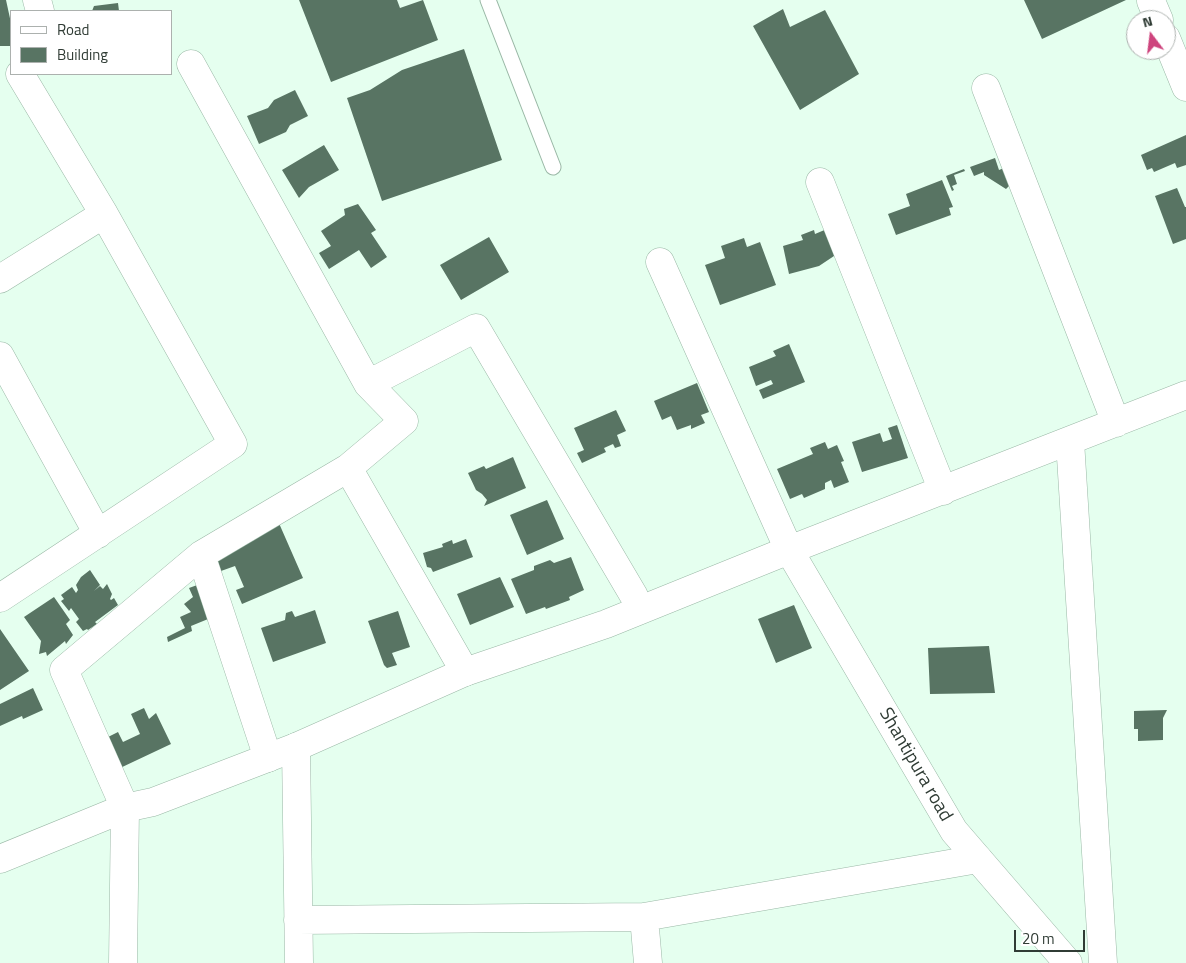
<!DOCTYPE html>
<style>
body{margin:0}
#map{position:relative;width:1186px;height:963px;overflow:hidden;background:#e5ffef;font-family:"Titillium Web",sans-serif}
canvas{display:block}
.legend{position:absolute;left:10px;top:10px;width:162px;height:65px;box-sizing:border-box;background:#fff;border:1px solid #acb1ae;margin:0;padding:6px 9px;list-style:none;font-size:15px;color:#303c35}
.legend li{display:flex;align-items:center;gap:10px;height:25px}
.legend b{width:25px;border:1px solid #acb1ae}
.north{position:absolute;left:1126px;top:10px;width:50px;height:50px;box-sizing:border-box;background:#fff;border:1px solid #acb1ae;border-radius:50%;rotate:345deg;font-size:14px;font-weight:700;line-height:20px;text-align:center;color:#303c35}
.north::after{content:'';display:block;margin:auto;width:18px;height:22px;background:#ce447d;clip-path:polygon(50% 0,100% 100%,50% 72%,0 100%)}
.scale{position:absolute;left:1014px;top:930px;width:71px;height:22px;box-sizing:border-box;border:2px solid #303c35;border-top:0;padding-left:6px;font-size:15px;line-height:18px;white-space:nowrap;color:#303c35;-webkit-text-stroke:4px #fff;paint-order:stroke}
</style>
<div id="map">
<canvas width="1186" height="963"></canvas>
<ul class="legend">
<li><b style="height:6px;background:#fff"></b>Road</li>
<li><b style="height:14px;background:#587463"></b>Building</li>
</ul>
<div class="north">N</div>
<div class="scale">20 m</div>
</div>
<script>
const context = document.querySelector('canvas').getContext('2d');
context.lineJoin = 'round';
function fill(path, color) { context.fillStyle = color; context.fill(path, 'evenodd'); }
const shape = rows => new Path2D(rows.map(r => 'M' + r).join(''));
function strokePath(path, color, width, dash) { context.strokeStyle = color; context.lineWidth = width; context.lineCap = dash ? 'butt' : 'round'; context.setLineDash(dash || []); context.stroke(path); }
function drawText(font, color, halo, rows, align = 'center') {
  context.font = font + ' "Titillium Web",sans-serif'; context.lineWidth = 5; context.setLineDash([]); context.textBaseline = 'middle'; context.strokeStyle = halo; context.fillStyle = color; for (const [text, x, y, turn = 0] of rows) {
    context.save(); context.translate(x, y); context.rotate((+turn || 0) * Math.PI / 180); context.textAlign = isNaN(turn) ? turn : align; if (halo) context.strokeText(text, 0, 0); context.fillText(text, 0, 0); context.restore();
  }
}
fill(shape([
 [0,0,6,0,11,23,10,46,0,46],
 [299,0,397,0,400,8,423,0,438,40,331,82],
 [1024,0,1126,0,1042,39],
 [118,3,119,11,92,11,94,6],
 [783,9,790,27,825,10,859,74,800,110,753,26],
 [464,49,502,160,382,201,347,98,370,90,402,70],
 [295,90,308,116,290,125,286,132,259,144,247,116,268,108,274,100],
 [1186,135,1186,165,1177,168,1175,163,1154,172,1152,168,1147,170,1141,155],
 [324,145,339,170,309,187,299,198,282,170],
 [995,158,999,170,1004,168,1010,185,1006,189,984,175,984,172,974,176,970,167],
 [964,169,965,171,954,175,957,184,952,186,954,190,952,191,946,176],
 [942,180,953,207,949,208,951,215,896,235,888,214,910,206,906,194],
 [1177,188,1185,207,1186,207,1186,239,1173,244,1155,196],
 [358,204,376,230,371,233,387,257,371,268,359,250,329,269,319,253,331,246,321,231,345,215,344,209],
 [834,226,837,254,819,266,789,274,783,246,803,240,801,235,814,230,815,234],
 [489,237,509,272,461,300,440,265],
 [744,238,747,247,760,242,776,285,720,305,705,265,725,258,721,246],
 [789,344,805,382,763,399,759,390,773,384,771,380,756,386,749,367,776,356,773,351],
 [697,383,709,412,701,415,705,423,691,429,691,425,677,430,671,416,662,420,654,401],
 [616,410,626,431,617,435,621,446,615,448,613,444,604,448,606,452,582,463,577,453,584,450,574,428],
 [897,425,908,458,862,472,852,442,880,433,883,442,892,439,888,428],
 [825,442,828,449,837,445,844,461,841,462,849,482,834,488,831,480,825,483,825,489,804,498,802,494,790,499,777,469,813,454,810,448],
 [513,457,526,488,484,506,487,500,482,494,476,490,468,473,484,466,486,469],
 [547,500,564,539,527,555,510,515],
 [278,521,303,578,242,604,236,590,244,587,235,566,221,571,215,556,254,540,255,531],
 [466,539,473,557,433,572,431,568,427,567,423,553,443,547,442,544,452,540,453,544],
 [571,557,584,590,569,597,570,600,546,609,545,607,526,614,511,579,534,570,534,566,550,560,554,563],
 [90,570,100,585,94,591,100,586,103,589,107,584,112,594,110,599,111,600,114,598,118,605,95,622,97,624,88,630,87,629,83,631,76,622,79,619,71,608,69,611,61,601,64,599,61,595,72,587,76,593,78,590,76,585,81,577],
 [500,577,514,607,470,625,457,594],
 [200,584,213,617,191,626,192,631,168,642,167,637,185,628,180,617,191,612,184,604,193,597,189,588],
 [54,597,70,620,66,624,73,635,66,644,65,641,47,656,46,652,39,654,41,641,24,617],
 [794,605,812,648,776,663,758,619],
 [315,610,326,643,273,662,261,628,285,620,286,613,292,611,295,617],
 [398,611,410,647,392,653,397,665,387,668,384,665,368,621],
 [0,629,29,671,0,690],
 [989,646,995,693,930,694,928,648],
 [33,688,43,710,23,719,22,716,0,726,0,704],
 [144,708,149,719,156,713,171,744,118,769,104,739,118,732,123,742,140,734,131,714],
 [1167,710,1163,718,1163,740,1138,741,1138,729,1134,729,1134,711]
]), '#587463');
const lane = shape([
 [488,0,553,167]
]);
const street = shape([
 [37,0,40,11],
 [1151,1,1159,20],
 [1166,38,1186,87],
 [191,64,368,384,476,328,634,596],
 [986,88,1116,423],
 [820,182,943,491],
 [660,262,789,550,1186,395],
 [0,279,104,214],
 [0,356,98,534],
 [1070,441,1103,963],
 [348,468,465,672],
 [201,555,268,758],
 [0,598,233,444,104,214,20,74],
 [296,747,299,963],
 [644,917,648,963],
 [298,920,644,917,978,859],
 [123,963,125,808,64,670,201,555,348,468,404,421,368,384]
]);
const secondary = shape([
 [0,859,125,808,153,802,296,747,465,672,606,624,789,550,954,831,1068,963]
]);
strokePath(lane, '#9ab8a6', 17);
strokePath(street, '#9ab8a6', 29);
strokePath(secondary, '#9ab8a6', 29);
strokePath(lane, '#fff', 15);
strokePath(street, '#fff', 28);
strokePath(secondary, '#fff', 28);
drawText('19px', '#303c35', '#fff', [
 ["Shantipura road",915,765,60]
]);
</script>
